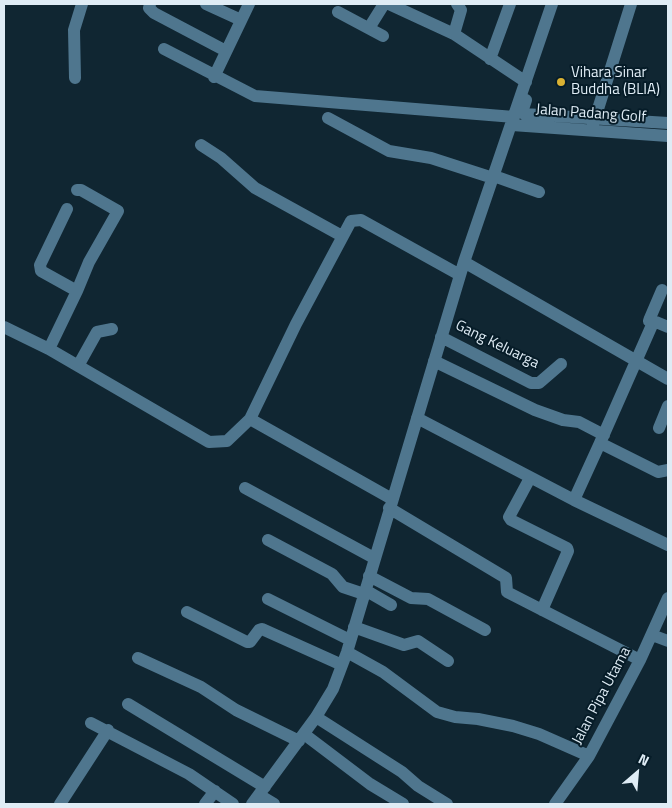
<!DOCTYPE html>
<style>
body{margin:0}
#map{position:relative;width:672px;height:808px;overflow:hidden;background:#102632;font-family:"Titillium Web",sans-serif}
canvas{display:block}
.frame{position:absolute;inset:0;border:5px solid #dfecf5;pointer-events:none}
.north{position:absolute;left:612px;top:748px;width:50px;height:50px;-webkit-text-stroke:4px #061c28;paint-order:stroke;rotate:27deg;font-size:14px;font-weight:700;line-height:20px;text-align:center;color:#dfecf5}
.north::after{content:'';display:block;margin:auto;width:18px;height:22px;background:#dfecf5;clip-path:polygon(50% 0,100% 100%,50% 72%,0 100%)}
</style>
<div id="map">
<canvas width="672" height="808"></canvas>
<div class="frame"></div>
<div class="north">N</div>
</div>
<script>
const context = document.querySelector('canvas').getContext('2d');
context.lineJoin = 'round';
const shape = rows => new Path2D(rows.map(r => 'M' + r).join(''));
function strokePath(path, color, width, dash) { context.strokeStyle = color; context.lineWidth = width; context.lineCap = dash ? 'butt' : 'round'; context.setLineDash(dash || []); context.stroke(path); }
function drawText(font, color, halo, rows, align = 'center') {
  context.font = font + ' "Titillium Web",sans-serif'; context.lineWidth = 4; context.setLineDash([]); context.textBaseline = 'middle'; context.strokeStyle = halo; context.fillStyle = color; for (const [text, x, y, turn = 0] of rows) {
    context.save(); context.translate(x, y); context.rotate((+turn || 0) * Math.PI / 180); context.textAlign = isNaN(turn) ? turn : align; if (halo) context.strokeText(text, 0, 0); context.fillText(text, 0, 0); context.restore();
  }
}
strokePath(shape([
 [150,4,149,8,154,13,226,51],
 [206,4,241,20],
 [389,4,454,34,526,82],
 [338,12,383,36],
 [369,28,384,4],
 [454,34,461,10,457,4],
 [164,49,255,96,514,117],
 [490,59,510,4],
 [214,77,249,4],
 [75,78,74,30,82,4],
 [526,100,522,112,524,114,668,123],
 [328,118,389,151,431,158,493,178],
 [512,125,668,136],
 [593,125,631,4],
 [201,145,221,158,255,188,342,236],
 [494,176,539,192],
 [77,190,81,190,118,211,89,262,77,291],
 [464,262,668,379],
 [653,324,649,321,650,318,662,290],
 [4,327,49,349,209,442,227,441,250,419,392,499],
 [668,327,656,322,652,325,600,443,658,472,668,470],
 [441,337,531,383,539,383,561,364],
 [49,349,77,291,41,271,40,265,67,209],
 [434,361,535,410,563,420,579,422,604,435],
 [78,366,97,332,112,329],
 [417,418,574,500,668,545],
 [250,419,296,324,351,221,361,220,460,275],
 [659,428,668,406],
 [530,478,509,517,511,520,567,548,568,551,542,610],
 [245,488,374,558],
 [574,500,600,443],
 [389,508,506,578,507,592,640,660],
 [268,540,332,574,343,587,364,594],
 [369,576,411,598,428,599,485,630],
 [365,590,391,605],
 [268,599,350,640],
 [187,612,247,642,250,642,259,630,262,629,342,665],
 [354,627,404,645,418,641,448,661],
 [652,635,668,641],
 [347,652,383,672,437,712,455,717,478,719,513,726,539,734,589,756],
 [138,658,201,687,236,710,299,741],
 [128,704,265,787],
 [316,717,402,772,418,786,447,804],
 [91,723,189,774,233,804],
 [304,734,370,784,403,804],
 [259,795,274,804],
 [60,804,108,730],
 [205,804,215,791],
 [252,804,316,717,333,689,347,652,464,262,552,4],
 [555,804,589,756,640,660,668,598]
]), '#4f768e', 12);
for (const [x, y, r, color] of [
 [561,82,5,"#dbb233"]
]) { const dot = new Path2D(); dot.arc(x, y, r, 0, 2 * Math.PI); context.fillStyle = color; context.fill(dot); strokePath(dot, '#061c28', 2); }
drawText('15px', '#dfecf5', '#061c28', [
 ["Vihara Sinar",571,73],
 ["Buddha (BLIA)",571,90]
], 'left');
drawText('15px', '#dfecf5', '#061c28', [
 ["Jalan Padang Golf",591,114,4],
 ["Gang Keluarga",497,345,26],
 ["Jalan Pipa Utama",602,696,-62]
]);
</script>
